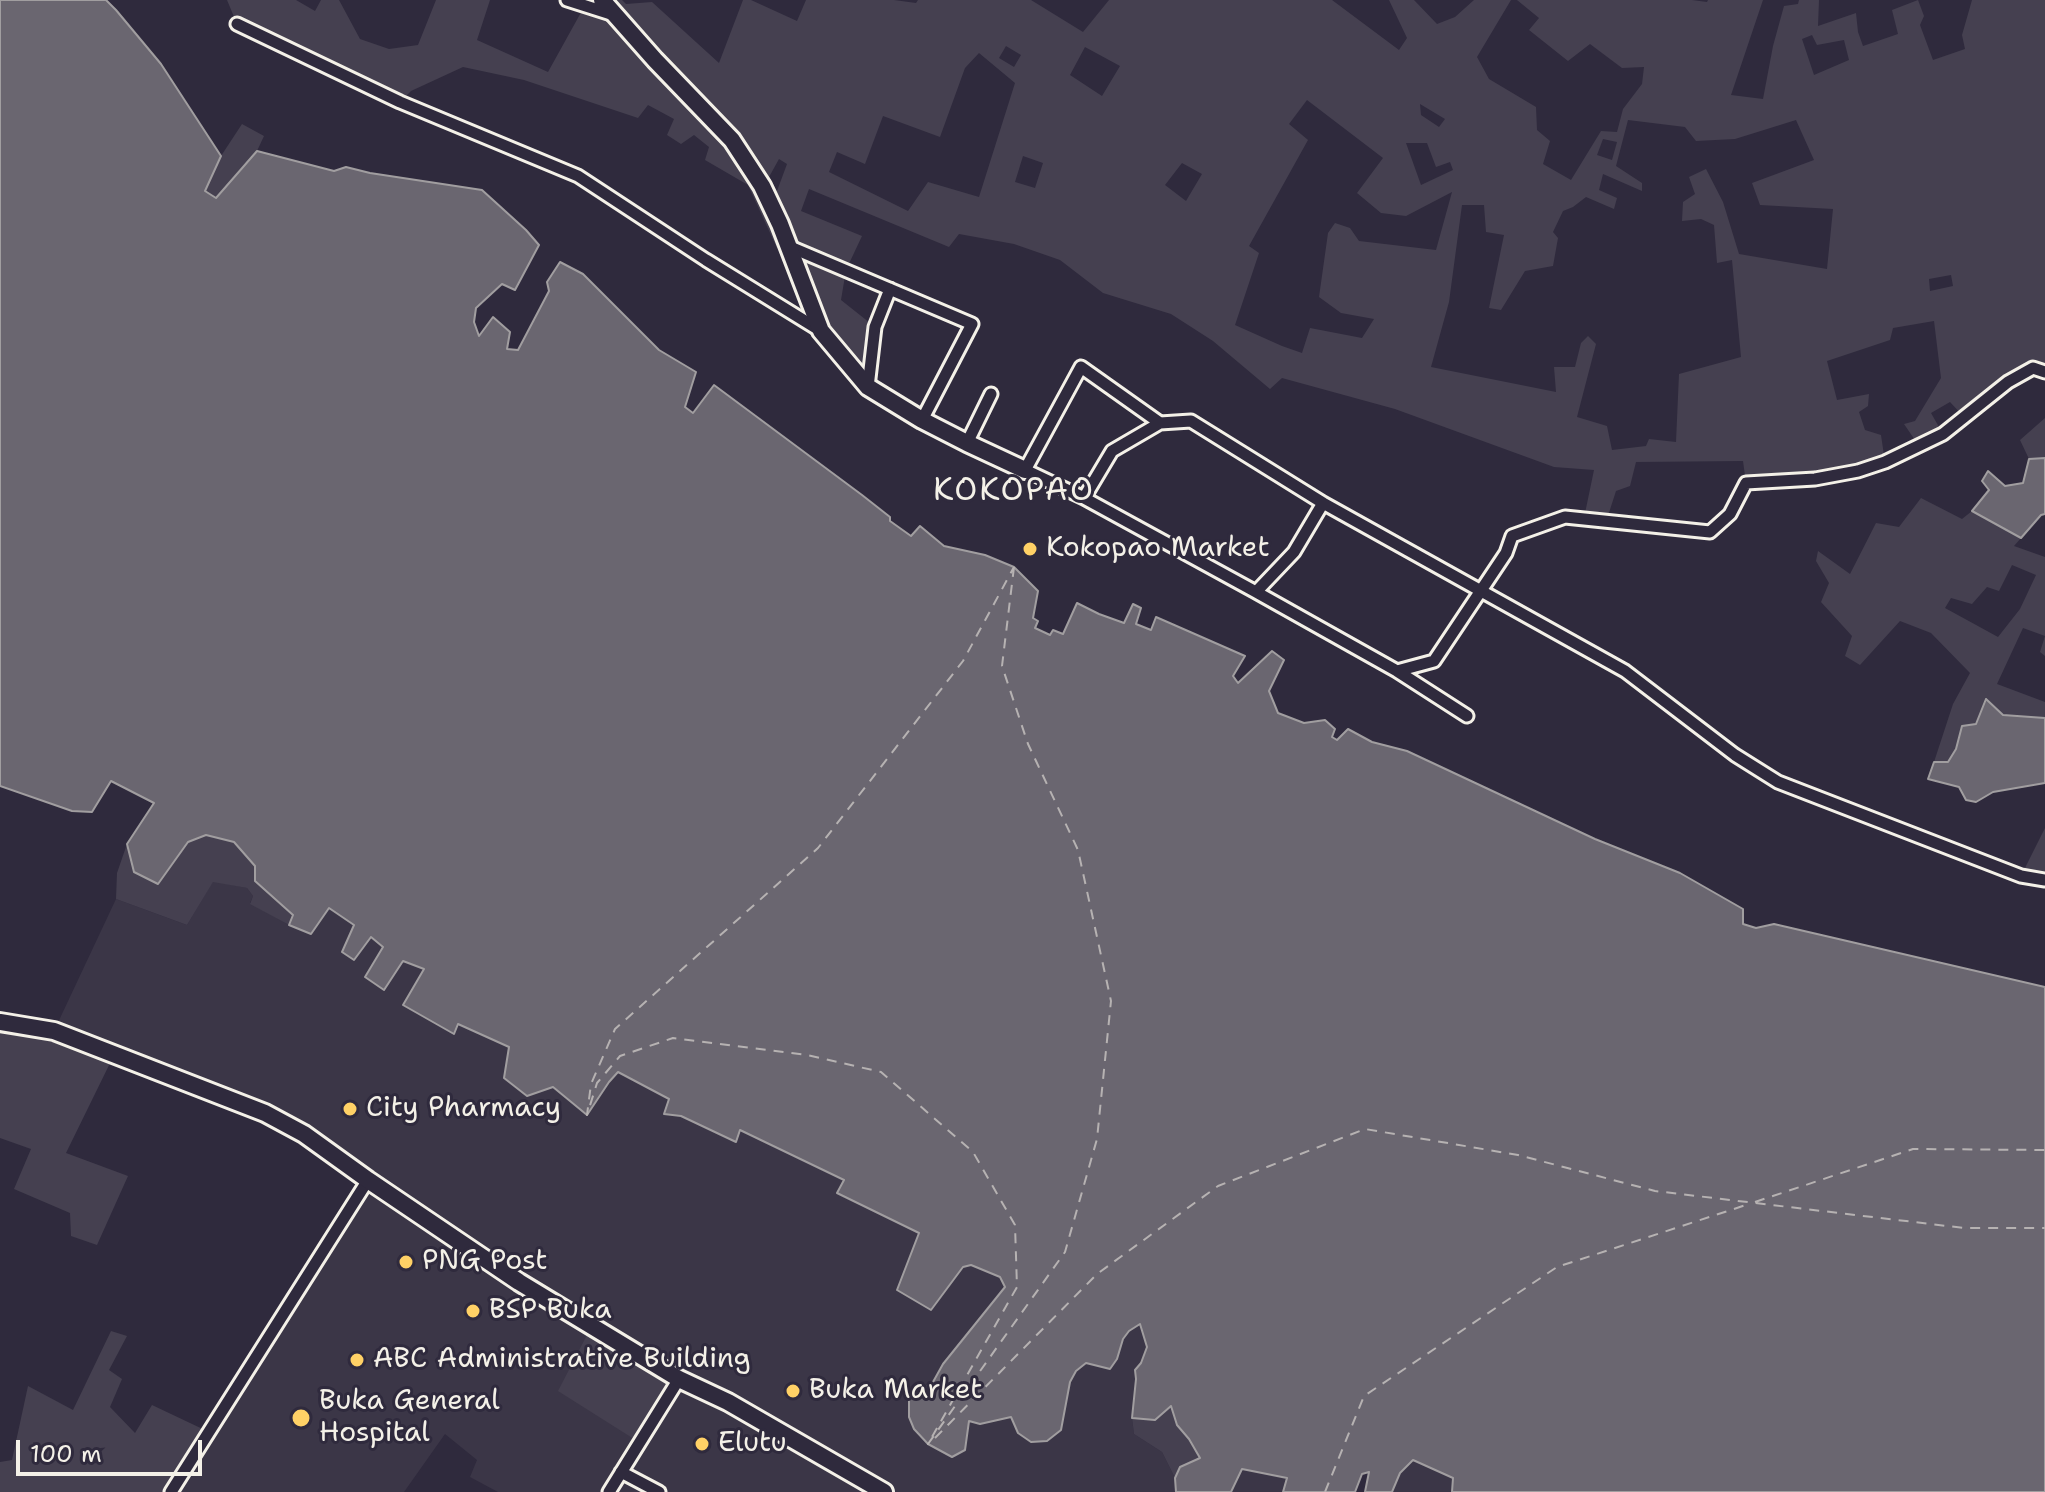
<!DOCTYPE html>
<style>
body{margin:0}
#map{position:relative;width:2045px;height:1492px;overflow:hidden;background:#2f2a3d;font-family:"Shantell Sans",sans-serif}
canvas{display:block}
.scale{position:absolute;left:16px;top:1440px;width:186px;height:36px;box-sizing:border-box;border:4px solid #f4f1e8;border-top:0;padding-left:10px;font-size:24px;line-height:28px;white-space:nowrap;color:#f4f1e8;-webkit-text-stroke:6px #2f2a3d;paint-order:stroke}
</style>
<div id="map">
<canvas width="2045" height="1492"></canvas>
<div class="scale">100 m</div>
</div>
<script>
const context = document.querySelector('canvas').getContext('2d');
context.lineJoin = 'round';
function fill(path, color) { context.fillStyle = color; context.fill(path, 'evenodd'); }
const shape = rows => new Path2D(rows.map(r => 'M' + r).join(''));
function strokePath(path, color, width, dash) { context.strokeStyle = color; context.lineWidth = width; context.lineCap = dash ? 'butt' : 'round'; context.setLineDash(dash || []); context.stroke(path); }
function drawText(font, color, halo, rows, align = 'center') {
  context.font = font + ' "Shantell Sans",sans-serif'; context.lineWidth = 6; context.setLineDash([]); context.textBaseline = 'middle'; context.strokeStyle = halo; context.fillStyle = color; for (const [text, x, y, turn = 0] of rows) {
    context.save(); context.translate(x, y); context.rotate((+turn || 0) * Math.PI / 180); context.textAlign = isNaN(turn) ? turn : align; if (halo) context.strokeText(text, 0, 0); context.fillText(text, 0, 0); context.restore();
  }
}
fill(shape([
 [213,881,247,888,253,896,250,903,289,925,311,934,328,908,354,925,342,952,371,937,383,948,365,977,403,960,424,969,454,1033,457,1024,509,1047,553,1087,587,1115,609,1082,618,1072,670,1099,664,1114,681,1116,736,1142,740,1130,844,1181,838,1194,920,1233,897,1290,932,1310,962,1267,970,1265,1000,1277,1005,1286,943,1364,933,1382,909,1399,928,1444,951,1457,965,1450,969,1421,980,1424,1011,1417,1018,1433,1031,1442,1047,1441,1061,1430,1070,1382,1076,1371,1086,1363,1117,1359,1123,1339,1129,1330,1140,1324,1147,1347,1141,1363,1135,1370,1136,1379,1132,1418,1134,1434,1162,1452,1175,1478,1176,1492,498,1492,470,1477,477,1460,445,1434,404,1492,171,1492,368,1180,304,1134,54,1031,116,899,187,925],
 [1413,1460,1454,1478,1452,1492,1392,1492,1399,1473],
 [1242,1469,1288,1479,1283,1492,1231,1492]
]), '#3b3647');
fill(shape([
 [227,0,296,0,315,11,321,0,339,0,360,39,389,49,418,45,436,0,490,0,477,40,548,72,584,7,581,0,622,0,626,4,652,2,719,63,743,0,751,0,797,21,806,0,894,0,916,3,918,0,1031,0,1083,32,1109,0,1332,0,1399,50,1407,38,1389,0,1414,0,1437,24,1455,17,1474,0,1511,0,1477,57,1489,79,1536,107,1537,130,1550,141,1543,164,1571,180,1601,131,1617,132,1623,109,1642,84,1644,67,1622,68,1590,44,1568,61,1529,30,1539,18,1517,0,1692,0,1707,2,1708,0,1763,0,1731,95,1763,99,1773,46,1784,6,1798,4,1799,0,1819,0,1818,26,1856,13,1858,32,1863,46,1898,34,1892,10,1918,0,1924,16,1920,25,1933,60,1965,49,1962,35,1972,0,2045,0,2045,372,2032,368,1964,417,1950,402,1931,413,1943,434,1919,446,1904,424,1915,421,1941,378,1934,321,1893,328,1890,340,1827,361,1837,400,1869,394,1868,406,1859,412,1865,430,1881,435,1885,462,1858,471,1746,483,1743,461,1636,462,1630,486,1616,491,1606,522,1584,518,1594,470,1554,467,1395,409,1282,378,1270,389,1213,341,1171,314,1103,293,1060,260,1014,244,959,234,949,247,809,189,801,211,862,236,846,270,841,300,875,327,868,387,821,331,788,246,777,248,748,185,705,160,709,147,694,135,681,144,667,135,674,119,648,105,638,118,524,80,463,67,411,91,400,102,237,24],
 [1812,35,1817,45,1844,40,1849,60,1814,75,1802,39],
 [1006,46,1021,55,1014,67,999,58],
 [1085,47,1120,66,1102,96,1070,75],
 [979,53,1015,83,979,197,928,182,908,211,829,172,837,152,865,164,883,116,940,137,965,68],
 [1307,100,1383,158,1357,193,1381,213,1406,216,1452,192,1436,250,1359,241,1350,228,1335,223,1328,233,1319,297,1341,313,1374,319,1362,338,1310,328,1302,353,1282,346,1235,325,1259,253,1249,246,1308,140,1289,124],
 [1420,104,1445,119,1439,127,1421,115],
 [1628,120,1685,127,1696,141,1735,139,1796,120,1814,160,1752,183,1760,205,1833,209,1827,269,1739,254,1723,202,1706,169,1689,177,1695,194,1683,202,1682,221,1701,219,1714,225,1717,263,1732,260,1741,357,1679,374,1676,442,1649,439,1646,446,1612,450,1607,426,1577,417,1596,344,1588,336,1581,343,1575,367,1554,367,1556,392,1431,367,1449,302,1462,205,1484,205,1486,232,1504,235,1489,308,1501,310,1525,271,1553,266,1558,238,1553,232,1563,211,1573,207,1586,197,1614,209,1617,198,1599,190,1603,174,1642,191,1642,183,1616,166],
 [1603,139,1617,142,1612,160,1597,155],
 [1406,143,1427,143,1436,167,1450,162,1453,170,1421,185],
 [1023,156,1043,163,1035,188,1015,182],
 [779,159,787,164,777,191,769,177],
 [1182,163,1202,174,1186,201,1165,185],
 [1951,275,1953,286,1930,291,1929,279],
 [242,124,264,136,257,151,235,175,217,198,205,191,221,156],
 [2045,418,2045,458,2029,459,2020,440],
 [1921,498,1962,519,1972,511,2021,538,2014,546,2045,557,2045,656,2040,652,2045,636,2023,628,1997,684,2045,702,2045,718,2003,715,1976,725,1962,726,1956,749,1948,762,1934,762,1953,704,1970,673,1931,633,1900,621,1860,665,1845,656,1852,636,1821,602,1829,583,1816,561,1818,551,1850,574,1876,523,1899,527],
 [2012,565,2036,575,2020,609,1998,637,1945,608,1951,598,1972,604,1987,587,1999,591],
 [2045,828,2045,880,2021,876],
 [206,835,234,842,255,866,255,881,293,915,289,925,250,904,253,896,247,888,213,882,187,925,116,899,117,873,127,844,134,872,176,860,188,842],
 [0,1022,114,1055,66,1153,128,1176,97,1245,71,1236,70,1213,14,1189,31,1149,0,1138],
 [111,1331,127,1336,109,1370,122,1379,110,1407,135,1433,152,1405,209,1432,171,1492,0,1492,0,1462,12,1460,28,1386,73,1410],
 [588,1333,666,1384,634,1439,558,1391],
 [1171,1406,1177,1425,1189,1439,1200,1458,1180,1467,1175,1478,1162,1452,1134,1434,1132,1418,1155,1420]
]), '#454050');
const water = shape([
 [0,0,106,0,116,10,161,64,221,156,205,191,216,198,257,151,334,171,346,167,370,173,482,190,526,230,539,245,515,290,502,284,476,308,474,322,479,336,493,317,510,332,507,349,518,350,549,291,547,282,560,262,583,274,659,350,696,372,685,407,693,413,714,385,862,495,890,517,890,521,911,536,920,526,944,546,985,555,1014,567,1038,591,1033,618,1038,621,1035,628,1050,635,1053,630,1063,634,1077,603,1099,614,1124,623,1133,604,1141,608,1136,624,1151,630,1156,617,1245,656,1233,676,1238,683,1272,651,1284,660,1269,691,1278,713,1304,723,1325,720,1335,729,1332,737,1337,740,1348,729,1372,742,1407,751,1595,839,1680,873,1743,909,1743,924,1756,928,1774,924,2045,987,2045,1492,1452,1492,1453,1478,1413,1460,1400,1473,1392,1492,1365,1492,1369,1472,1362,1474,1355,1492,1283,1492,1287,1478,1242,1469,1231,1492,1176,1492,1175,1478,1180,1467,1200,1458,1189,1439,1177,1425,1171,1406,1155,1420,1132,1418,1136,1379,1135,1370,1141,1363,1147,1347,1140,1324,1129,1331,1123,1339,1117,1359,1110,1369,1086,1363,1076,1371,1070,1382,1061,1430,1047,1441,1031,1442,1018,1433,1011,1417,980,1424,969,1421,965,1450,952,1457,928,1444,914,1429,909,1417,909,1399,933,1382,943,1364,1005,1287,1000,1277,971,1265,963,1267,931,1310,897,1290,919,1233,837,1193,844,1180,740,1130,736,1142,681,1116,664,1114,669,1099,618,1072,609,1082,587,1115,553,1087,527,1096,504,1078,509,1047,458,1024,454,1034,403,1005,424,969,403,961,384,990,365,977,383,947,371,937,354,960,342,952,354,925,329,908,311,934,289,925,293,915,255,881,255,866,234,842,206,835,188,842,158,884,134,872,127,844,154,803,111,781,92,812,72,811,0,786,0,0],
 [2045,458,2045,514,2041,515,2021,538,1972,511,1989,490,1982,481,1988,471,2005,486,2023,483,2029,459,2045,458],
 [1986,699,2003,715,2045,718,2045,783,1993,792,1976,802,1966,800,1959,787,1928,779,1934,762,1948,762,1956,749,1962,726,1976,724,1986,699]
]);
fill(water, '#6a6670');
strokePath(water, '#a19ea0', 2);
strokePath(shape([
 [1014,567,1002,666,1028,744,1078,850,1111,1001,1097,1139,1065,1252,928,1444,1017,1287,1015,1225,973,1152,881,1072,807,1055,673,1038,620,1056,597,1083,587,1115,591,1084,615,1029,818,848,963,661,1014,567],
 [1755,1202,1913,1149,2045,1150],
 [935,1438,1097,1274,1218,1186,1365,1129,1518,1155,1655,1191,1964,1228,2045,1228],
 [1325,1492,1364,1396,1557,1267,1749,1204]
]), '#b6b2b2', 2, [10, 8]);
const minor = shape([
 [567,0,614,15],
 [237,24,400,102,578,176,706,260,821,331],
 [788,246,972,324,922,420],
 [868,387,875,327,890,289],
 [967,443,991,394],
 [1084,498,1112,451,1160,423],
 [1323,503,1191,421,1160,423,1081,367,1025,470,1084,498,1256,592,1294,552,1323,503,1625,671,1735,755,1778,782,2021,876,2045,880],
 [1256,592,1397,671,1467,716],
 [1397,671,1434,661,1506,553,1512,536,1565,517,1710,532,1730,514,1746,483,1815,479,1858,471,1885,462,1943,434,2008,382,2033,368,2045,372],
 [621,1472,659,1492],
 [171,1492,368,1180],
 [609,1492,679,1379]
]);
const secondary = shape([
 [0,1022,54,1031,265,1113,304,1134,368,1180,519,1282,679,1379,728,1402,884,1492]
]);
const primary = shape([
 [602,0,655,60,732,140,762,186,780,224,821,331,868,387,922,420,967,443,1025,470]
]);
strokePath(minor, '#f4f1e8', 17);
strokePath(secondary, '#f4f1e8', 22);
strokePath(primary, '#f4f1e8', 22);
strokePath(minor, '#2f2a3d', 11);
strokePath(secondary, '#2f2a3d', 16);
strokePath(primary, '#2f2a3d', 16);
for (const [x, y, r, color] of [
 [1030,549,8,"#ffd166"],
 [350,1109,8,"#ffd166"],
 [406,1262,8,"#ffd166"],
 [473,1311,8,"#ffd166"],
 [357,1360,8,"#ffd166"],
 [793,1391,8,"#ffd166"],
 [301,1418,10,"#ffd166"],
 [702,1444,8,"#ffd166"]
]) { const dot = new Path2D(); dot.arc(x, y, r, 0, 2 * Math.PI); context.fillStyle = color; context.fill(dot); strokePath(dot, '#2f2a3d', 3); }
drawText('28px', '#f4f1e8', '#2f2a3d', [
 ["Kokopao Market",1046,549],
 ["City Pharmacy",366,1109],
 ["PNG Post",422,1262],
 ["BSP Buka",489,1311],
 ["ABC Administrative Building",373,1360],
 ["Buka Market",809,1391],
 ["Buka General",319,1402],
 ["Hospital",319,1434],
 ["Elutu",718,1444]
], 'left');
context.letterSpacing = '2px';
drawText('32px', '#f4f1e8', '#2f2a3d', [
 ["KOKOPAO",1014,492]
]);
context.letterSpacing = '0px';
</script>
